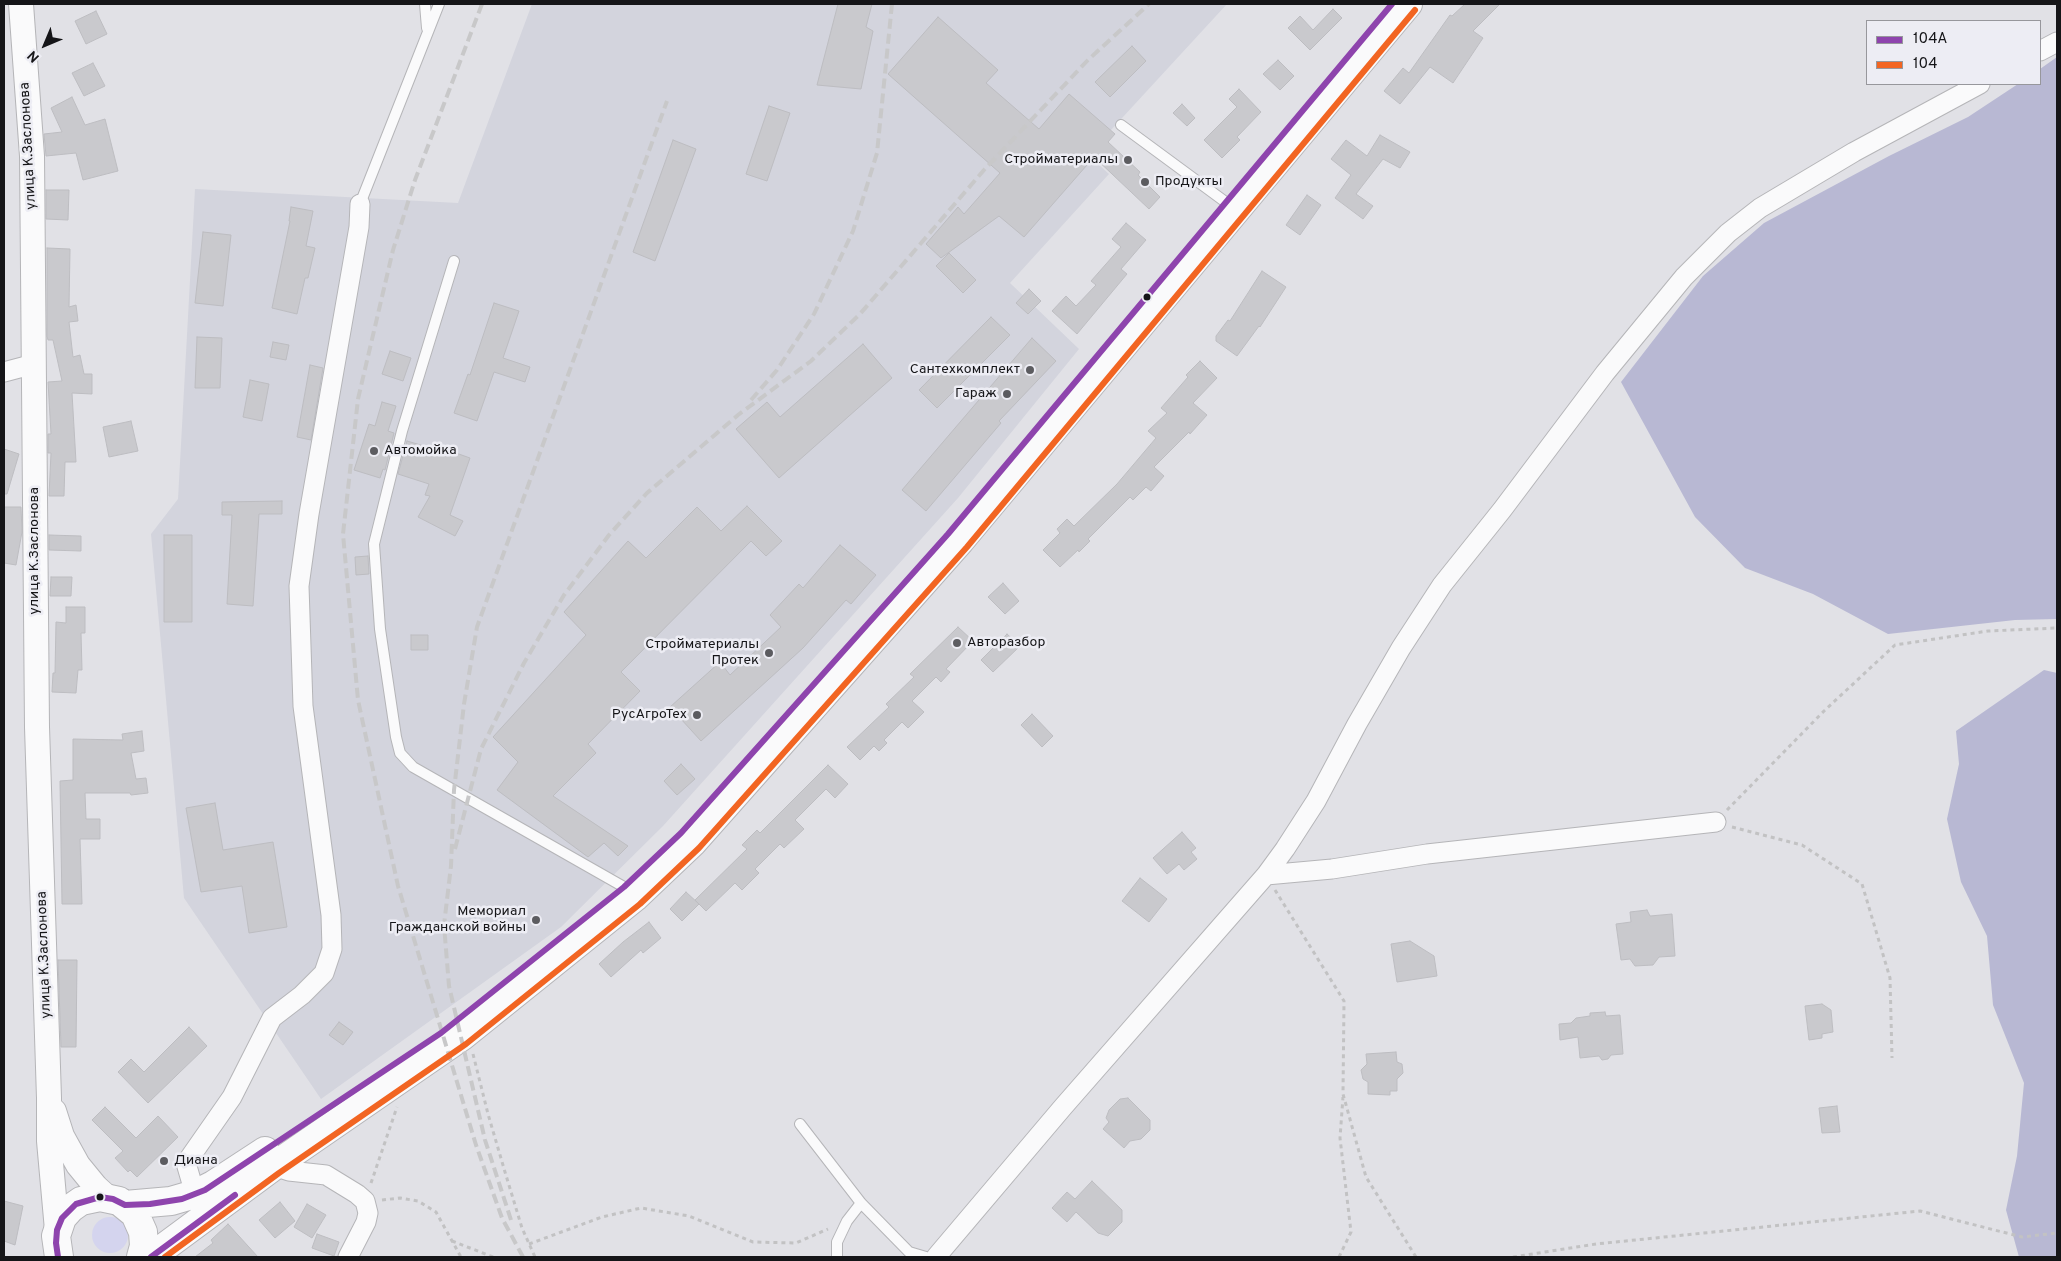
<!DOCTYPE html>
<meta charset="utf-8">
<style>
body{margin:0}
#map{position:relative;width:2061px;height:1261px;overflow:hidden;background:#e1e1e6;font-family:Overpass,sans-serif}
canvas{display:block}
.frame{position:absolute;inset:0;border:5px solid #151518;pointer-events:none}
.legend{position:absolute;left:1866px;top:20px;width:175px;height:65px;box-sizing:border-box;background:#ededf4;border:1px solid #97979c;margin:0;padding:6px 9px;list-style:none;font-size:15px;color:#151518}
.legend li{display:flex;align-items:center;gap:10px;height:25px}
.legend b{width:25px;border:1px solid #97979c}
.north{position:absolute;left:20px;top:20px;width:50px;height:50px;-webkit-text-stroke:4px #ededf4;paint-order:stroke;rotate:225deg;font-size:14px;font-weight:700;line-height:20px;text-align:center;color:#151518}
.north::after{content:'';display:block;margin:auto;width:18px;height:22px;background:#151518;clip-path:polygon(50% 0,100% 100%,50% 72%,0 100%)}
</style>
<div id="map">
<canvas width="2061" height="1261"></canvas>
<div class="frame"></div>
<ul class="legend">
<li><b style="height:6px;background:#8e44ad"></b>104А</li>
<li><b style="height:6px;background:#f26522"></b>104</li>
</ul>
<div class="north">N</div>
</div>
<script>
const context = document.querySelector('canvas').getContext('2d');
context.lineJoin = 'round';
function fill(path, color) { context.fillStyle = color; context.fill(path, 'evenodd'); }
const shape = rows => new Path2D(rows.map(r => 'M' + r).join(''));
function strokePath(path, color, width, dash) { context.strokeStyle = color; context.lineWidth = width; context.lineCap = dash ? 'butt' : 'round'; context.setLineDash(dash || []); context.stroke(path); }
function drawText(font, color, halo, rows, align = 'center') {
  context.font = font + ' Overpass,sans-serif'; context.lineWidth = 5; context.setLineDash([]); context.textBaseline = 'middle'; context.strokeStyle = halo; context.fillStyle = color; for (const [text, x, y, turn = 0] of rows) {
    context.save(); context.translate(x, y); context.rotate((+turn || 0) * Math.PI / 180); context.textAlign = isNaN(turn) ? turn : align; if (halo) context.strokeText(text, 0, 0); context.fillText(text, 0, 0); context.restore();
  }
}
fill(shape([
 [532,4,1227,4,1088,155,1109,174,1010,283,1079,349,958,498,663,826,561,927,321,1099,184,898,151,534,178,499,195,189,458,203]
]), '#d3d4dd');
fill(shape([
 '92 1235a18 18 0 1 1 36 0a18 18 0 1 1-36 0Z'
]), '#d4d4ee');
fill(shape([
 [2057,57,2057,619,2015,620,1888,634,1813,594,1745,568,1695,517,1621,382,1703,276,1764,223,1889,156,1968,117,2018,84,2040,84,2040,69],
 [2044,670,2057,673,2057,1257,2019,1257,2006,1210,2017,1156,2024,1083,1993,1005,1987,936,1961,882,1947,819,1959,764,1956,731]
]), '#b8b8d3');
const building = shape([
 [838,4,872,4,866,27,873,31,861,89,817,85,838,4],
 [1465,4,1500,4,1473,31,1483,38,1453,83,1430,67,1400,104,1384,91,1403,68,1409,73,1450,15,1452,16,1465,4],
 [1333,9,1342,18,1310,50,1288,28,1300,16,1313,30,1333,9],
 [96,11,107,34,86,44,75,21,96,11],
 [938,17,998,70,986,83,1039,129,1069,94,1115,134,1108,142,1140,172,1138,175,1160,197,1149,209,1094,157,1024,237,999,216,941,258,926,244,958,207,964,214,1000,173,888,74,938,17],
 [1132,46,1146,61,1110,97,1095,82,1132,46],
 [1278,60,1294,76,1280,90,1263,74,1278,60],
 [93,63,105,86,84,96,72,73,93,63],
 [1239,89,1261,112,1237,137,1240,140,1222,158,1204,140,1237,107,1229,99,1239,89],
 [72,97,85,125,105,119,118,171,83,180,76,153,46,156,44,134,62,132,51,108,72,97],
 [1182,104,1195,118,1187,126,1173,113,1182,104],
 [769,106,790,113,767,181,746,174,769,106],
 [1380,135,1410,152,1400,168,1383,159,1356,194,1373,206,1363,219,1335,198,1351,175,1331,159,1346,140,1367,156,1380,135],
 [673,140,696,149,655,261,633,252,673,140],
 [46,190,69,190,68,220,46,219,46,190],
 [1307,195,1321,205,1300,235,1286,225,1307,195],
 [291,207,313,211,306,246,315,248,308,278,305,278,297,314,272,308,290,221,289,221,291,207],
 [1126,223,1146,240,1121,269,1127,274,1077,334,1052,311,1066,296,1076,306,1096,285,1091,281,1121,247,1112,239,1126,223],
 [203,232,231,235,223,306,195,303,203,232],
 [47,248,70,249,69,307,76,305,78,321,69,322,73,357,80,355,84,374,92,374,92,394,72,393,76,462,65,462,64,496,49,496,51,453,48,453,48,434,51,434,48,382,62,381,53,340,48,340,47,336,47,248],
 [949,253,976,280,963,293,936,266,949,253],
 [1262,271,1286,287,1260,327,1259,326,1237,356,1216,341,1216,336,1228,320,1230,321,1262,271],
 [1029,289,1041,301,1028,314,1016,303,1029,289],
 [494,303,519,311,503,358,530,367,525,382,494,372,477,421,454,413,468,374,470,375,494,303],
 [991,317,1010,335,937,408,919,390,991,317],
 [197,337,222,338,220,388,195,388,197,337],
 [1032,338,1056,361,999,421,1001,423,926,511,902,490,1032,338],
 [273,342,289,345,286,360,270,357,273,342],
 [863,344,892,378,779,478,736,429,767,402,780,417,863,344],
 [390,351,411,358,403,381,382,374,390,351],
 [1200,361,1217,378,1193,403,1207,415,1190,434,1189,432,1154,467,1164,476,1151,491,1146,487,1133,500,1130,497,1088,539,1090,541,1079,552,1078,550,1060,567,1043,550,1060,533,1057,529,1067,519,1074,526,1117,484,1156,438,1148,431,1167,413,1161,408,1188,377,1186,375,1200,361],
 [310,365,323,368,311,440,297,437,310,365],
 [250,380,269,384,262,421,243,417,250,380],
 [382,402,396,406,388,431,394,433,385,470,383,469,380,478,354,470,369,424,375,426,382,402],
 [131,421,138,451,109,457,103,427,131,421],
 [407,441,441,451,442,448,470,458,450,515,463,521,455,536,418,517,430,496,425,495,429,484,398,474,407,441],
 [4,449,19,454,7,494,4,494,4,449],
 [282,501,282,514,259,514,253,606,227,604,232,515,222,515,222,502,282,501],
 [747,506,782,541,766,556,751,541,621,672,640,691,588,744,596,753,553,796,628,846,618,856,604,843,588,857,497,790,518,762,493,737,586,635,564,612,628,541,646,558,697,507,721,531,747,506],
 [4,507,21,507,22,532,16,565,4,563,4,507],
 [49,535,81,536,81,551,49,550,49,535],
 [164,535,192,535,192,622,164,622,164,535],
 [840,545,876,575,851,604,846,600,803,648,701,741,670,707,720,662,730,675,781,627,770,615,799,584,803,588,840,545],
 [368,556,369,574,356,575,355,557,368,556],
 [51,577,72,577,71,596,50,596,51,577],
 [1003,583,1019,601,1005,614,988,597,1003,583],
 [66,607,85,607,85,633,81,633,82,670,78,670,76,693,52,692,53,673,55,673,56,622,66,623,66,607],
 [958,627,973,641,946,669,950,672,941,682,936,677,912,701,924,712,908,728,902,722,884,740,887,743,879,751,874,746,860,760,847,747,889,707,886,704,914,677,910,674,958,627],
 [1007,634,1020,646,993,672,981,660,1007,634],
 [411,635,428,635,428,650,411,650,411,635],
 [1032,714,1053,736,1042,747,1021,725,1032,714],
 [142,731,144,751,131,753,136,779,146,778,148,793,131,795,130,793,85,793,86,819,100,819,100,839,80,839,82,904,62,904,60,781,73,780,73,739,123,740,122,734,142,731],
 [681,764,695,779,677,795,664,781,681,764],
 [828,765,848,784,835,798,826,789,795,820,804,829,784,848,780,844,755,869,759,873,742,890,735,883,706,911,695,900,747,849,742,845,757,830,760,833,828,765],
 [215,803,223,850,273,842,287,927,249,933,242,886,201,892,186,808,215,803],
 [1182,832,1196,848,1191,852,1197,859,1184,870,1179,864,1167,874,1153,858,1182,832],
 [1140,878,1167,899,1149,922,1122,901,1140,878],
 [686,892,699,904,682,921,670,909,686,892],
 [1647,910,1650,916,1672,914,1675,956,1659,957,1653,965,1635,966,1630,959,1621,960,1616,924,1631,922,1630,912,1647,910],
 [649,922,661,938,643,953,641,950,611,977,599,964,623,942,649,922],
 [1410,941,1434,956,1437,976,1397,982,1391,944,1410,941],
 [58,960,77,960,76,1047,61,1047,58,960],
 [1822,1004,1831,1010,1833,1032,1822,1034,1822,1038,1809,1040,1805,1006,1822,1004],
 [1605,1012,1606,1016,1620,1015,1623,1054,1611,1055,1608,1059,1602,1060,1599,1056,1580,1058,1578,1037,1560,1040,1559,1024,1571,1023,1576,1018,1590,1016,1590,1013,1605,1012],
 [339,1022,353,1032,343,1045,329,1035,339,1022],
 [189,1027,207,1046,148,1103,118,1072,131,1059,144,1072,189,1027],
 [1396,1052,1397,1062,1402,1064,1403,1073,1397,1079,1397,1091,1390,1091,1390,1095,1368,1094,1368,1082,1363,1079,1361,1070,1367,1064,1366,1054,1396,1052],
 [1128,1098,1150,1120,1150,1130,1141,1139,1130,1141,1124,1148,1103,1129,1109,1122,1106,1118,1109,1110,1120,1099,1128,1098],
 [1837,1106,1840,1132,1822,1133,1819,1108,1837,1106],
 [105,1107,136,1138,158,1116,178,1137,137,1177,130,1170,128,1172,115,1158,123,1151,92,1120,105,1107],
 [1092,1181,1122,1210,1122,1222,1108,1236,1098,1233,1076,1212,1067,1222,1052,1208,1067,1192,1075,1199,1092,1181],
 [4,1201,23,1206,15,1245,4,1241,4,1201],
 [280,1202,295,1221,275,1238,259,1220,280,1202],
 [307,1204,326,1215,312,1238,294,1227,307,1204],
 [228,1224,258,1257,195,1257,213,1243,211,1240,228,1224],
 [317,1234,339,1242,334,1256,312,1248,317,1234]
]);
fill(building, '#c9c9cd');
strokePath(building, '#bdbdc1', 1);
const service = shape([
 [425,4,427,28],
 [1121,125,1235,209],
 [360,204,439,4],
 [454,261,402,431,374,544,380,629,396,737,400,753,413,767,624,887],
 [800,1124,861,1203,909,1252,926,1257],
 [837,1257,837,1242,847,1221,861,1203]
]);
const minor = shape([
 [2040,51,2057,42],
 [4,372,34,364],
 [1266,875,1332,869,1427,854,1716,822],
 [274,1166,289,1171,326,1175,357,1194,365,1201,368,1213,366,1222,348,1257],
 [195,1194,186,1163,232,1097,272,1018,302,995,324,973,332,949,331,915,303,706,299,586,309,514,359,227,360,204],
 [936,1257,1063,1107,1266,875,1285,849,1316,801,1357,724,1401,648,1442,585,1502,510,1605,373,1684,277,1728,233,1760,208,1854,152,1980,84]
]);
const tertiary = shape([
 [21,4,32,156,37,727,49,1098,49,1141,57,1230],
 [54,1111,62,1136,78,1165,96,1187,107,1197]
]);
const primary = shape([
 [125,1205,171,1201,195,1194,213,1185,265,1151],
 [59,1257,56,1236,62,1218,71,1208,81,1201,100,1197,119,1201,135,1214,143,1232,144,1246,141,1257],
 [151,1257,274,1166,461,1037,635,897,693,842,960,541,1408,4]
]);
strokePath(service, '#b5b5b8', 12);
strokePath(minor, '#b5b5b8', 21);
strokePath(tertiary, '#b5b5b8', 26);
strokePath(primary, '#b5b5b8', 30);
strokePath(shape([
 [1727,810,1824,711,1895,645,1988,631,2057,628],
 [1732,827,1802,845,1862,884,1890,978,1892,1058],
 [1275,890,1344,1001,1343,1094,1366,1177,1416,1257],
 [473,1054,488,1114,505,1172,522,1228,535,1257],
 [371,1183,397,1107],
 [382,1200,400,1198,418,1201,436,1212,461,1257],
 [452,1241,493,1257],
 [529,1244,602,1217,641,1208,689,1216,753,1242,796,1243,828,1229],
 [1339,1257,1351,1232,1340,1138,1343,1097],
 [1513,1257,1596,1244,1920,1211,2022,1237,2057,1233]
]), '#c2c2c3', 3, [4, 4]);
strokePath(service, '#fafafb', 10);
strokePath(minor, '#fafafb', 19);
strokePath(tertiary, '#fafafb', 24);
strokePath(primary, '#fafafb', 28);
strokePath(shape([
 [482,4,415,180,393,250,358,399,343,534,358,700,398,886,476,1145,502,1218,523,1257],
 [751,400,777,370,814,314,853,231,877,153,892,4],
 [455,849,481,749,524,663,564,595,609,535,647,493,738,415,811,361,860,314,984,170,1088,60,1149,4],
 [511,1220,485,1140,449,986,444,925,451,866,454,790,464,704,477,627,667,101]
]), '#c8c8c9', 4, [10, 5]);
strokePath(shape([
 [58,1257,56,1243,57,1230,62,1218,76,1204,100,1197,113,1199,125,1205,150,1204,182,1199,205,1190,441,1033,624,887,681,833,948,534,1392,4],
 [151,1257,235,1195]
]), '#8e44ad', 6);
strokePath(shape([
 [165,1257,279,1173,466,1044,640,904,699,848,967,547,1415,10]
]), '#f26522', 6);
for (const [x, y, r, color] of [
 [1128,160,5,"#5c5c60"],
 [1145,182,5,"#5c5c60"],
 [1147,297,4.5,"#151518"],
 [1030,370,5,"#5c5c60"],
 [1007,394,5,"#5c5c60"],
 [374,451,5,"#5c5c60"],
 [957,643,5,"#5c5c60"],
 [769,653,5,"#5c5c60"],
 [697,715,5,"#5c5c60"],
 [536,920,5,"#5c5c60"],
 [164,1161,5,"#5c5c60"],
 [100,1197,4.5,"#151518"]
]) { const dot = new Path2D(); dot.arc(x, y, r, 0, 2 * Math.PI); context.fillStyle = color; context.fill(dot); strokePath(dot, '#ededf4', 2); }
drawText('14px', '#151518', '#ededf4', [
 ["улица К.Заслонова",29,146,-93],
 ["улица К.Заслонова",35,551,-90],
 ["улица К.Заслонова",45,955,-92]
]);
drawText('14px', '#151518', '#ededf4', [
 ["Стройматериалы",1118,160],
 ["Продукты",1155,182,"left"],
 ["Сантехкомплект",1020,370],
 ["Гараж",997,394],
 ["Автомойка",384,451,"left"],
 ["Авторазбор",967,643,"left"],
 ["Стройматериалы",759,645],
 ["Протек",759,661],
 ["РусАгроТех",687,715],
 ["Мемориал",526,912],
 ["Гражданской войны",526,928],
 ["Диана",174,1161,"left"]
], 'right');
</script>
